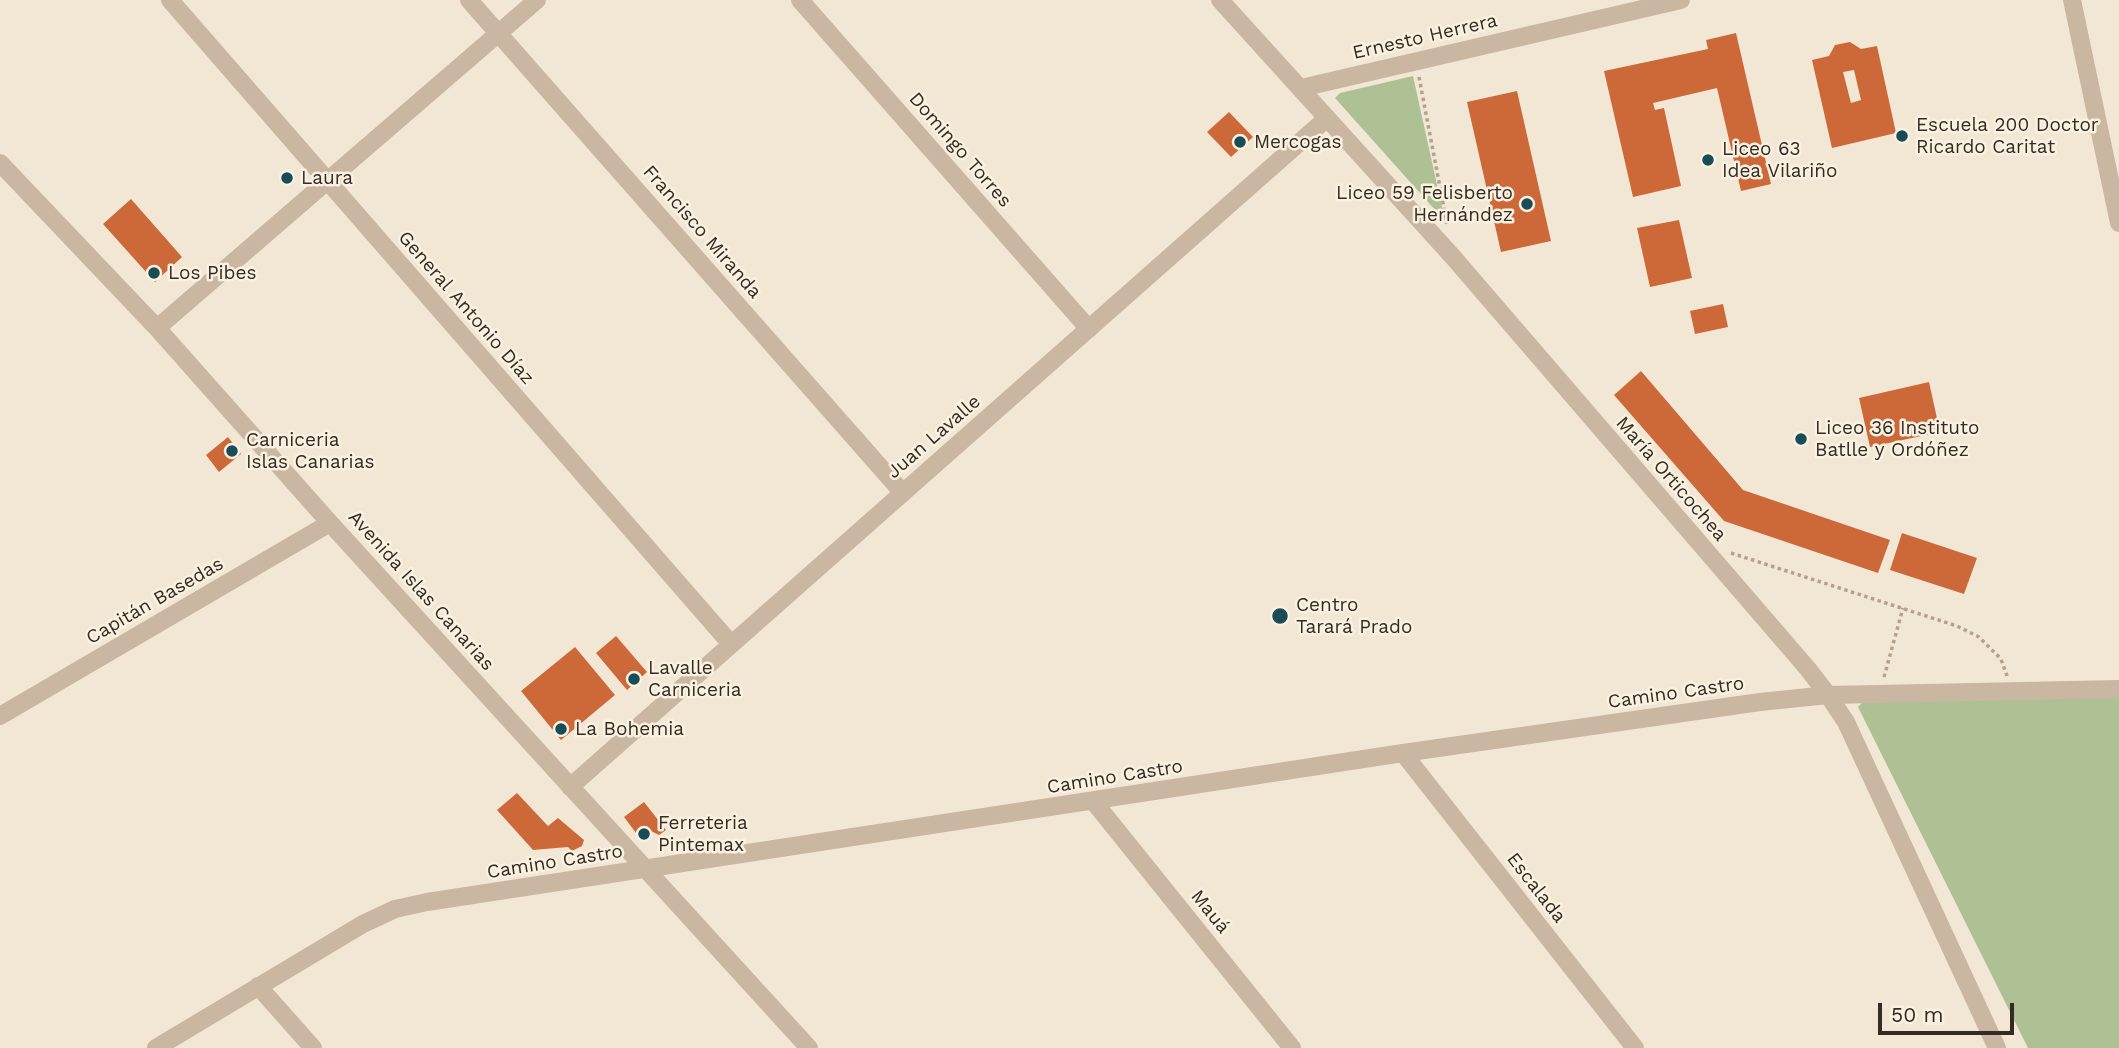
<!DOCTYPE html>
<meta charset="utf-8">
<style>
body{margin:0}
#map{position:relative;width:2119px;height:1048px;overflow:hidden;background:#f2e7d5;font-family:"Work Sans",sans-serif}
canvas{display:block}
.scale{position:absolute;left:1878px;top:1003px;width:136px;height:32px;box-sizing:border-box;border:4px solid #342b24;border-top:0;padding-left:9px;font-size:21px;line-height:24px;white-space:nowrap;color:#342b24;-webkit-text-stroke:5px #faf1e1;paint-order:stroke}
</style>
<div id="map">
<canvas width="2119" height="1048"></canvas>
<div class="scale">50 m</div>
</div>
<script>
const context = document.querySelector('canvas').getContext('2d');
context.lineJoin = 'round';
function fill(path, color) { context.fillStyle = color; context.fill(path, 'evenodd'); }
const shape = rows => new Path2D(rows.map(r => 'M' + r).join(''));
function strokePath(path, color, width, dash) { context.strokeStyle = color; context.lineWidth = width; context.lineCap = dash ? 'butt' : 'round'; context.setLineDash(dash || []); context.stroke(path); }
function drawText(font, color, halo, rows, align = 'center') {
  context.font = font + ' "Work Sans",sans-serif'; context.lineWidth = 5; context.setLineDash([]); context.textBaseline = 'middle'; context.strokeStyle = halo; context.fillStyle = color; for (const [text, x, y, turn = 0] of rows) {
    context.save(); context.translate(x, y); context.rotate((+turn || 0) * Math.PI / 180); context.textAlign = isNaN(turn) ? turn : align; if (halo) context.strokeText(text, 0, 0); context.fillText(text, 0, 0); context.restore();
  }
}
fill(shape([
 [1413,76,1445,221,1335,98,1340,93],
 [2119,697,2119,1048,2028,1048,1858,707,1866,699]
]), '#aec195');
fill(shape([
 [1736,33,1771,184,1741,191,1717,88,1653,103,1655,110,1664,108,1681,186,1633,197,1604,71,1708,49,1706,40],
 [1850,42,1861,49,1877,46,1896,133,1832,148,1812,60,1829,56,1835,45],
 [1854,70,1861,100,1851,103,1843,72],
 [1517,91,1551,241,1501,252,1467,102],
 [1229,112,1253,137,1231,157,1207,132],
 [131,199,182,257,155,282,103,224],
 [1679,220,1692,278,1650,287,1637,228],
 [1723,304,1728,327,1695,334,1690,311],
 [1641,371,1743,490,1890,540,1878,573,1724,521,1614,395],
 [1929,382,1940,432,1870,447,1859,398],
 [228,437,241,454,219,472,206,455],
 [1902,533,1977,558,1964,594,1890,570],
 [616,636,647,672,627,690,596,653],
 [575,647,615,695,561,740,521,691],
 [517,793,548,826,558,818,584,840,582,846,572,851,568,847,533,850,497,810],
 [644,802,666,830,659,835,651,831,648,838,639,837,624,817]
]), '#cd6939');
strokePath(shape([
 [1419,77,1447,224],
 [1731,553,1957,626,1979,637,2001,659,2007,676],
 [1884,677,1903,608]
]), '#b6a18b', 3.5, [3.5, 3.5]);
strokePath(shape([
 [170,0,731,644],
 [469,0,903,493],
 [800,0,1089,329],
 [1220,0,1453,257,1808,669,1828,695,1846,722,1997,1048],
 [2072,0,2119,223],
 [1301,88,1681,0],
 [0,163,157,328,330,523,809,1048],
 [157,328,537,0],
 [0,716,330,523],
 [1403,753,1635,1048],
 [570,787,1326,119],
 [1094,802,1292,1048],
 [258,986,313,1048],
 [156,1048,363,924,395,909,427,902,1403,753,1760,702,1828,695,2119,689]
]), '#cab7a1', 18);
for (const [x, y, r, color] of [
 [1902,136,7,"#184d57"],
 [1240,142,7,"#184d57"],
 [1708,160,7,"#184d57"],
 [287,178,7,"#184d57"],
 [1527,204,7,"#184d57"],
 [154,273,7,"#184d57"],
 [1801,439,7,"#184d57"],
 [232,451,7,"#184d57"],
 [1280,616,9,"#184d57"],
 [634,679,7,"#184d57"],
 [561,729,7,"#184d57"],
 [644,834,7,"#184d57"]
]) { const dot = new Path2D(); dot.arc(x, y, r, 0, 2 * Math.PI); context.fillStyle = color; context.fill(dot); strokePath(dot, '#faf1e1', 2.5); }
drawText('19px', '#342b24', '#faf1e1', [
 ["Ernesto Herrera",1425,37,-13],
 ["Domingo Torres",960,150,49],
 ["Francisco Miranda",702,232,49],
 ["General Antonio Díaz",466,308,49],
 ["Juan Lavalle",934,437,-41],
 ["María Orticochea",1671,479,49],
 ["Avenida Islas Canarias",421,591,48],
 ["Capitán Basedas",155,601,-30],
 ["Camino Castro",1676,693,-8],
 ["Camino Castro",1115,777,-9],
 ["Camino Castro",555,862,-9],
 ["Escalada",1536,888,52],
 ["Mauá",1210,912,51]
]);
drawText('19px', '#342b24', '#faf1e1', [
 ["Escuela 200 Doctor",1916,125],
 ["Ricardo Caritat",1916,147],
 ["Mercogas",1254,142],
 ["Liceo 63",1722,149],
 ["Idea Vilariño",1722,171],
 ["Laura",301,178],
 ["Liceo 59 Felisberto",1513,193,"right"],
 ["Hernández",1513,215,"right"],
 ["Los Pibes",168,273],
 ["Liceo 36 Instituto",1815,428],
 ["Batlle y Ordóñez",1815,450],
 ["Carniceria",246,440],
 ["Islas Canarias",246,462],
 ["Centro",1296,605],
 ["Tarará Prado",1296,627],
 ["Lavalle",648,668],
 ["Carniceria",648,690],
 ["La Bohemia",575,729],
 ["Ferreteria",658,823],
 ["Pintemax",658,845]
], 'left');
</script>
